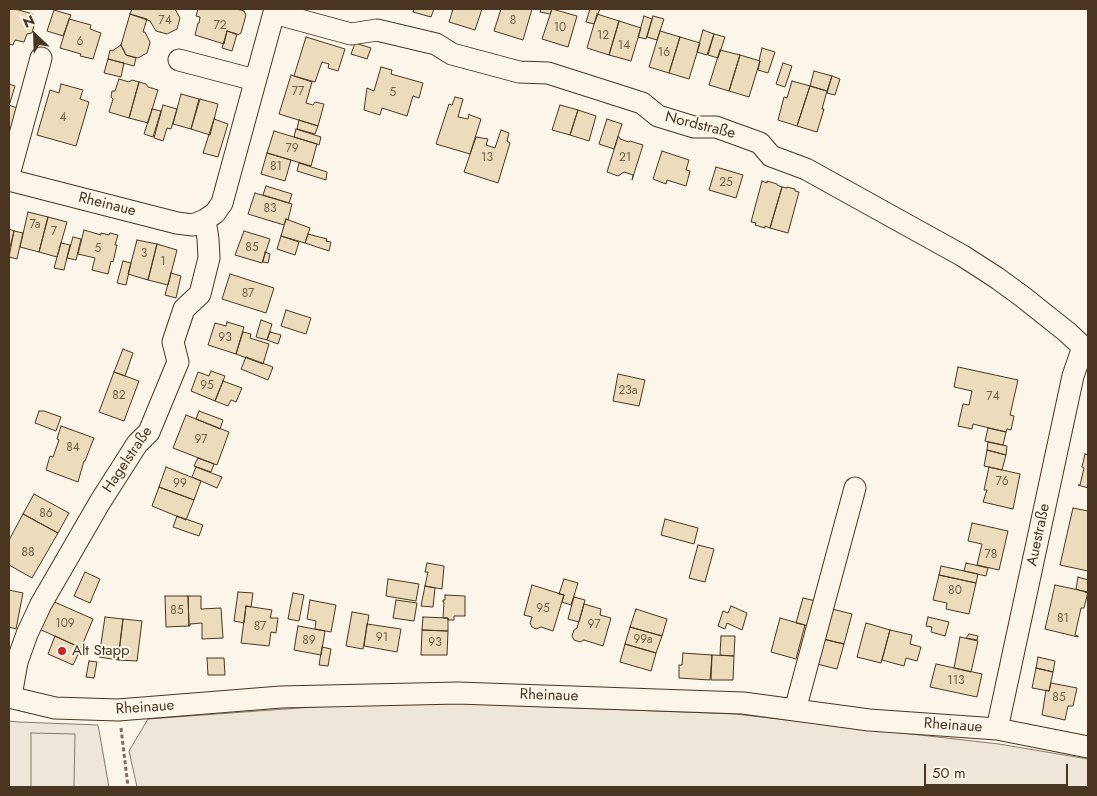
<!DOCTYPE html>
<meta charset="utf-8">
<style>
body{margin:0}
#map{position:relative;width:1097px;height:796px;overflow:hidden;background:#fbf6e9;font-family:Jost,sans-serif}
canvas{display:block}
.frame{position:absolute;inset:0;border:10px solid #4a3520;pointer-events:none}
.north{position:absolute;left:10px;top:10px;width:50px;height:50px;-webkit-text-stroke:4px #fbf6e9;paint-order:stroke;rotate:336deg;font-size:14px;font-weight:700;line-height:20px;text-align:center;color:#4a3520}
.north::after{content:'';display:block;margin:auto;width:18px;height:22px;background:#4a3520;clip-path:polygon(50% 0,100% 100%,50% 72%,0 100%)}
.scale{position:absolute;left:924px;top:764px;width:144px;height:22px;box-sizing:border-box;border:2px solid #4a3520;border-top:0;padding-left:6px;font-size:15px;line-height:18px;white-space:nowrap;color:#4a3520;-webkit-text-stroke:4px #fbf6e9;paint-order:stroke}
</style>
<div id="map">
<canvas width="1097" height="796"></canvas>
<div class="frame"></div>
<div class="north">N</div>
<div class="scale">50 m</div>
</div>
<script>
const context = document.querySelector('canvas').getContext('2d');
context.lineJoin = 'round';
function fill(path, color) { context.fillStyle = color; context.fill(path, 'evenodd'); }
const shape = rows => new Path2D(rows.map(r => 'M' + r).join(''));
function strokePath(path, color, width, dash) { context.strokeStyle = color; context.lineWidth = width; context.lineCap = dash ? 'butt' : 'round'; context.setLineDash(dash || []); context.stroke(path); }
function drawText(font, color, halo, rows, align = 'center') {
  context.font = font + ' Jost,sans-serif'; context.lineWidth = 4; context.setLineDash([]); context.textBaseline = 'middle'; context.strokeStyle = halo; context.fillStyle = color; for (const [text, x, y, turn = 0] of rows) {
    context.save(); context.translate(x, y); context.rotate((+turn || 0) * Math.PI / 180); context.textAlign = isNaN(turn) ? turn : align; if (halo) context.strokeText(text, 0, 0); context.fillText(text, 0, 0); context.restore();
  }
}
const green = shape([
 [395,701,735,714,999,744,1088,759,1088,787,137,787,129,751,148,719,395,701],
 [9,721,19,722,98,725,109,787,9,787,9,721]
]);
fill(green, '#ede6d9');
strokePath(green, '#887966', 1);
const parking = shape([
 [31,733,75,734,74,787,31,787,31,733]
]);
fill(parking, '#ede7d9');
strokePath(parking, '#887966', 1);
const building = shape([
 [9,9,15,9,33,14,30,22,34,26,32,33,27,34,24,42,15,40,13,45,9,44,9,9],
 [132,9,175,9,180,18,177,29,167,34,156,31,150,21,130,14,132,9],
 [198,9,237,9,244,11,246,15,241,33,238,35,227,31,224,44,195,35,198,23,199,23,200,17,196,16,198,9],
 [414,9,434,9,431,17,413,12,414,9],
 [453,9,482,9,475,30,449,22,453,9],
 [501,9,532,9,523,40,494,31,501,9],
 [541,9,552,9,550,14,540,12,541,9],
 [552,9,577,16,568,47,542,39,552,9],
 [590,9,600,9,594,24,586,22,590,9],
 [54,10,71,15,63,36,47,31,54,10],
 [130,14,147,19,143,32,145,32,150,42,150,43,147,53,138,58,126,55,121,45,130,14],
 [597,14,619,21,609,55,587,48,597,14],
 [644,16,652,19,646,39,638,37,644,16],
 [653,16,664,19,657,40,647,37,653,16],
 [69,19,91,25,90,29,101,33,93,59,80,56,81,54,60,48,69,19],
 [619,21,641,28,631,61,609,55,619,21],
 [703,30,714,34,707,55,697,52,703,30],
 [227,31,237,34,232,51,222,48,227,31],
 [660,31,680,37,669,73,649,67,660,31],
 [714,34,725,37,718,58,708,55,714,34],
 [306,37,345,49,338,71,328,68,329,64,322,62,315,82,294,76,306,37],
 [680,37,700,43,689,79,669,73,680,37],
 [355,43,371,48,367,59,351,54,355,43],
 [121,45,126,55,136,58,134,66,108,59,110,50,112,51,121,45],
 [762,48,775,52,768,73,758,70,760,61,759,61,762,48],
 [720,50,740,55,729,91,709,85,720,50],
 [740,55,760,61,749,97,729,91,740,55],
 [108,59,124,63,121,77,104,73,108,59],
 [783,63,792,66,785,87,776,84,783,63],
 [381,67,392,70,391,74,423,83,419,98,413,96,407,116,382,108,380,115,364,110,367,88,374,91,381,67],
 [814,71,832,76,827,91,810,86,814,71],
 [291,75,312,82,306,103,313,105,315,102,324,104,318,126,279,114,291,75],
 [832,76,840,79,835,95,827,93,832,76],
 [119,79,129,82,132,80,139,82,129,118,109,112,113,99,111,97,112,91,115,91,119,79],
 [792,81,810,86,797,126,778,120,784,97,787,98,792,81],
 [139,82,146,84,148,87,158,90,148,123,129,118,139,82],
 [9,84,15,86,9,106,9,84],
 [61,84,83,90,80,99,89,102,76,146,37,135,50,90,59,93,61,84],
 [810,86,827,91,822,109,824,109,817,132,797,126,810,86],
 [181,94,199,99,191,129,173,124,181,94],
 [455,97,463,99,458,117,468,119,469,114,470,115,481,119,470,154,436,144,449,104,452,105,455,97],
 [200,99,218,104,210,135,191,129,200,99],
 [9,105,17,108,12,127,9,127,9,105],
 [163,105,177,109,171,129,167,128,163,141,154,138,163,105],
 [560,105,578,110,570,135,552,130,560,105],
 [152,109,161,111,153,137,144,134,152,109],
 [578,110,596,116,589,141,570,135,578,110],
 [214,119,228,124,218,157,203,153,214,119],
 [607,119,622,124,614,149,599,144,607,119],
 [299,120,318,126,315,134,297,129,299,120],
 [296,129,321,137,319,145,317,144,294,137,296,129],
 [501,130,509,133,507,141,510,143,498,183,464,172,476,137,488,139,486,145,495,148,501,130],
 [274,131,317,144,311,166,267,153,274,131],
 [618,137,620,138,620,139,629,142,630,141,643,145,632,180,633,175,624,172,618,176,607,172,618,137],
 [662,151,689,160,686,170,690,171,686,186,667,180,666,184,653,179,662,151],
 [267,153,291,160,285,181,261,174,267,153],
 [299,163,327,172,326,180,297,171,299,163],
 [716,167,743,175,736,198,709,190,716,167],
 [762,181,767,183,767,181,777,184,777,185,782,187,770,228,765,226,765,228,755,225,756,223,751,222,762,181],
 [266,186,292,194,289,203,263,195,266,186],
 [782,187,787,188,787,187,795,189,795,191,799,192,788,233,770,228,782,187],
 [255,193,292,204,288,220,286,219,284,225,248,214,255,193],
 [28,212,48,217,39,252,20,247,28,212],
 [48,217,67,222,57,257,39,252,48,217],
 [286,219,310,228,305,243,281,236,286,219],
 [9,229,14,231,10,247,9,247,9,229],
 [84,230,101,235,101,233,109,235,110,233,118,235,115,245,117,245,113,262,111,261,108,274,92,270,95,258,78,254,84,230],
 [14,231,23,233,17,259,9,257,14,231],
 [244,231,270,239,262,263,235,255,244,231],
 [308,234,327,239,326,241,331,242,329,251,305,243,308,234],
 [281,236,299,242,295,255,277,249,281,236],
 [73,237,81,239,76,260,67,258,73,237],
 [137,240,157,244,148,280,128,274,137,240],
 [61,243,70,245,64,270,54,268,61,243],
 [157,244,177,250,168,285,148,280,157,244],
 [265,252,270,254,268,263,263,262,265,252],
 [123,261,131,263,126,285,117,283,123,261],
 [171,273,181,276,176,298,165,295,171,273],
 [230,274,274,288,266,313,222,299,230,274],
 [286,310,311,318,306,334,281,326,286,310],
 [261,320,272,324,267,340,256,337,261,320],
 [227,322,244,327,236,354,208,345,215,323,226,326,227,322],
 [243,332,251,334,250,338,269,344,263,364,236,354,243,332],
 [270,332,281,335,278,344,267,340,270,332],
 [123,349,133,353,125,376,114,372,123,349],
 [246,357,273,367,268,380,241,369,246,357],
 [958,367,1018,380,1010,415,1014,416,1011,430,1007,429,1006,432,973,424,972,429,958,426,963,404,969,405,972,391,954,387,958,367],
 [211,371,225,376,215,401,191,391,198,372,209,376,211,371],
 [114,372,139,381,124,421,99,412,114,372],
 [618,374,645,380,639,406,613,401,618,374],
 [223,381,242,388,236,402,231,400,228,406,215,401,223,381],
 [39,411,44,411,61,417,56,431,35,423,39,411],
 [199,411,223,420,220,429,196,419,199,411],
 [186,415,229,432,217,465,173,448,186,415],
 [61,426,94,438,85,461,84,461,78,482,46,470,50,456,53,457,59,440,57,439,61,426],
 [988,428,1006,432,1003,445,985,441,988,428],
 [988,442,1007,446,1006,455,987,450,988,442],
 [987,450,1006,455,1002,470,984,466,987,450],
 [1085,454,1088,455,1088,488,1078,485,1080,485,1084,468,1082,467,1085,454],
 [198,458,214,464,211,472,194,466,198,458],
 [166,467,201,481,194,500,159,487,166,467],
 [196,467,222,477,217,488,192,477,196,467],
 [989,467,1020,474,1013,509,983,502,987,490,984,490,989,467],
 [159,487,194,500,186,520,152,506,159,487],
 [34,494,69,513,58,533,23,514,34,494],
 [1073,508,1088,511,1088,571,1060,565,1073,508],
 [23,514,58,533,32,578,9,565,9,540,23,514],
 [177,516,203,525,199,536,173,527,177,516],
 [665,519,698,528,694,544,661,535,665,519],
 [972,523,1008,531,999,570,977,565,982,544,968,541,972,523],
 [698,545,714,549,705,582,689,578,698,545],
 [427,563,444,566,442,589,425,586,428,572,425,572,427,563],
 [966,563,988,568,986,576,964,571,966,563],
 [941,566,978,574,976,583,939,575,941,566],
 [85,572,100,579,90,603,74,596,85,572],
 [939,575,976,583,969,614,946,609,947,603,933,600,939,575],
 [1078,577,1088,580,1088,593,1076,589,1078,577],
 [388,579,419,584,416,601,386,596,388,579],
 [564,579,578,583,571,605,562,602,564,595,559,594,564,579],
 [532,585,564,595,553,631,541,627,536,629,532,627,530,623,532,617,524,615,532,585],
 [1055,585,1088,592,1084,608,1081,608,1075,635,1078,636,1078,637,1045,629,1055,585],
 [425,586,435,588,433,607,421,606,425,586],
 [9,590,23,593,16,629,9,627,9,590],
 [238,592,253,593,251,607,246,606,244,623,234,621,238,592],
 [293,593,304,595,299,621,288,619,293,593],
 [445,595,465,596,465,616,454,616,454,620,448,620,448,618,443,618,444,602,443,602,443,600,445,600,445,595],
 [165,596,188,596,189,626,166,627,165,596],
 [188,596,201,596,201,609,221,608,223,638,202,639,202,623,190,624,190,626,189,626,188,596],
 [574,597,585,600,579,622,568,619,574,597],
 [803,598,820,602,813,627,796,623,803,598],
 [50,600,93,619,81,648,37,628,50,600],
 [310,600,336,605,331,632,315,629,316,621,307,619,310,600],
 [396,600,417,603,414,621,393,618,396,600],
 [584,604,601,609,600,615,611,618,603,646,584,640,580,642,574,640,572,636,574,630,577,628,584,604],
 [246,606,272,610,270,618,278,618,276,633,271,632,269,646,241,643,246,606],
 [731,606,747,613,742,630,727,623,725,629,718,626,723,611,728,613,731,606],
 [828,608,852,614,844,644,819,638,828,608],
 [636,609,667,619,662,636,630,627,636,609],
 [352,612,369,615,363,649,346,646,352,612],
 [105,617,123,619,118,660,99,657,105,617],
 [423,617,448,618,448,631,422,630,423,617],
 [928,617,949,622,945,636,931,632,932,627,926,626,928,617],
 [780,618,805,625,796,659,771,652,780,618],
 [123,619,142,621,137,661,118,660,123,619],
 [866,623,890,630,881,663,857,657,866,623],
 [367,624,401,629,397,652,364,646,367,624],
 [298,626,325,631,321,655,294,650,298,626],
 [630,627,662,636,656,653,625,644,630,627],
 [422,630,448,631,447,655,421,655,422,630],
 [890,630,912,635,910,644,921,647,917,661,906,658,904,666,882,660,890,630],
 [969,634,978,636,977,640,966,638,969,634],
 [55,636,81,648,73,665,48,654,55,636],
 [721,636,735,636,734,656,720,655,721,636],
 [960,637,978,641,971,672,954,668,960,637],
 [819,638,844,644,837,669,813,663,819,638],
 [625,644,656,653,651,671,620,662,625,644],
 [322,647,331,649,328,666,319,665,322,647],
 [683,653,712,655,710,680,679,678,679,665,682,665,683,653],
 [712,655,734,656,733,680,711,680,712,655],
 [1038,657,1055,661,1053,672,1036,668,1038,657],
 [207,658,224,658,225,675,208,675,207,658],
 [89,661,97,662,94,678,86,677,89,661],
 [936,664,982,674,977,697,930,687,936,664],
 [1036,668,1053,672,1049,691,1032,688,1036,668],
 [1051,683,1077,688,1073,706,1068,706,1065,720,1042,715,1046,690,1049,691,1051,683]
]);
fill(building, '#ecdcbc');
strokePath(building, '#4a3520', 1);
const minor = shape([
 [274,13,351,34,377,30,436,44,452,54,519,72,548,73,642,103,658,116,694,127,716,127,760,143,771,156,806,169,963,256,997,278,1023,297,1067,332,1083,347],
 [179,60,255,80],
 [9,175,41,58],
 [9,180,177,223,193,225,205,220,215,213,222,203,275,9],
 [11,696,17,662,27,634,41,604,100,502,137,444,149,432,178,362,173,342,184,309,200,294,209,258,208,239,205,220],
 [9,697,55,708,118,710,281,697,458,693,743,703,869,720,997,729,1088,747],
 [795,710,855,488],
 [997,729,1073,376,1083,347]
]);
strokePath(minor, '#4a3520', 23);
strokePath(shape([
 [121,728,128,787]
]), '#7f6f5c', 3, [4, 2.5]);
strokePath(minor, '#fbf6e9', 21);
for (const [x, y, r, color] of [
 [62,651,5,"#c62828"]
]) { const dot = new Path2D(); dot.arc(x, y, r, 0, 2 * Math.PI); context.fillStyle = color; context.fill(dot); strokePath(dot, '#fbf6e9', 2); }
drawText('12px', '#725f47', null, [
 ["74",165,21],
 ["8",513,21],
 ["72",220,26],
 ["10",560,28],
 ["12",603,36],
 ["6",80,42],
 ["14",624,46],
 ["16",664,53],
 ["77",298,92],
 ["5",393,93],
 ["4",63,118],
 ["79",292,149],
 ["13",487,158],
 ["21",625,158],
 ["81",276,167],
 ["25",726,183],
 ["83",270,209],
 ["7a",35,225],
 ["7",54,232],
 ["85",252,248],
 ["5",98,249],
 ["3",144,254],
 ["1",163,262],
 ["87",248,294],
 ["93",225,338],
 ["95",207,386],
 ["23a",628,391],
 ["82",119,396],
 ["74",993,397],
 ["97",201,440],
 ["84",73,448],
 ["76",1002,482],
 ["99",180,484],
 ["86",46,514],
 ["88",28,553],
 ["78",991,555],
 ["80",955,591],
 ["95",543,609],
 ["85",177,611],
 ["81",1063,619],
 ["109",65,624],
 ["97",594,625],
 ["87",260,627],
 ["91",382,638],
 ["99a",643,640],
 ["89",309,641],
 ["93",435,643],
 ["113",956,681],
 ["85",1059,698]
]);
drawText('15px', '#4a3520', '#fbf6e9', [
 ["Nordstraße",700,126,14],
 ["Rheinaue",107,205,14],
 ["Hagelstraße",128,460,-56],
 ["Auestraße",1039,535,-78],
 ["Rheinaue",549,696,2],
 ["Rheinaue",145,708,-4],
 ["Rheinaue",953,726,4]
]);
drawText('15px', '#4a3520', '#fbf6e9', [
 ["Alt Stapp",72,651]
], 'left');
</script>
